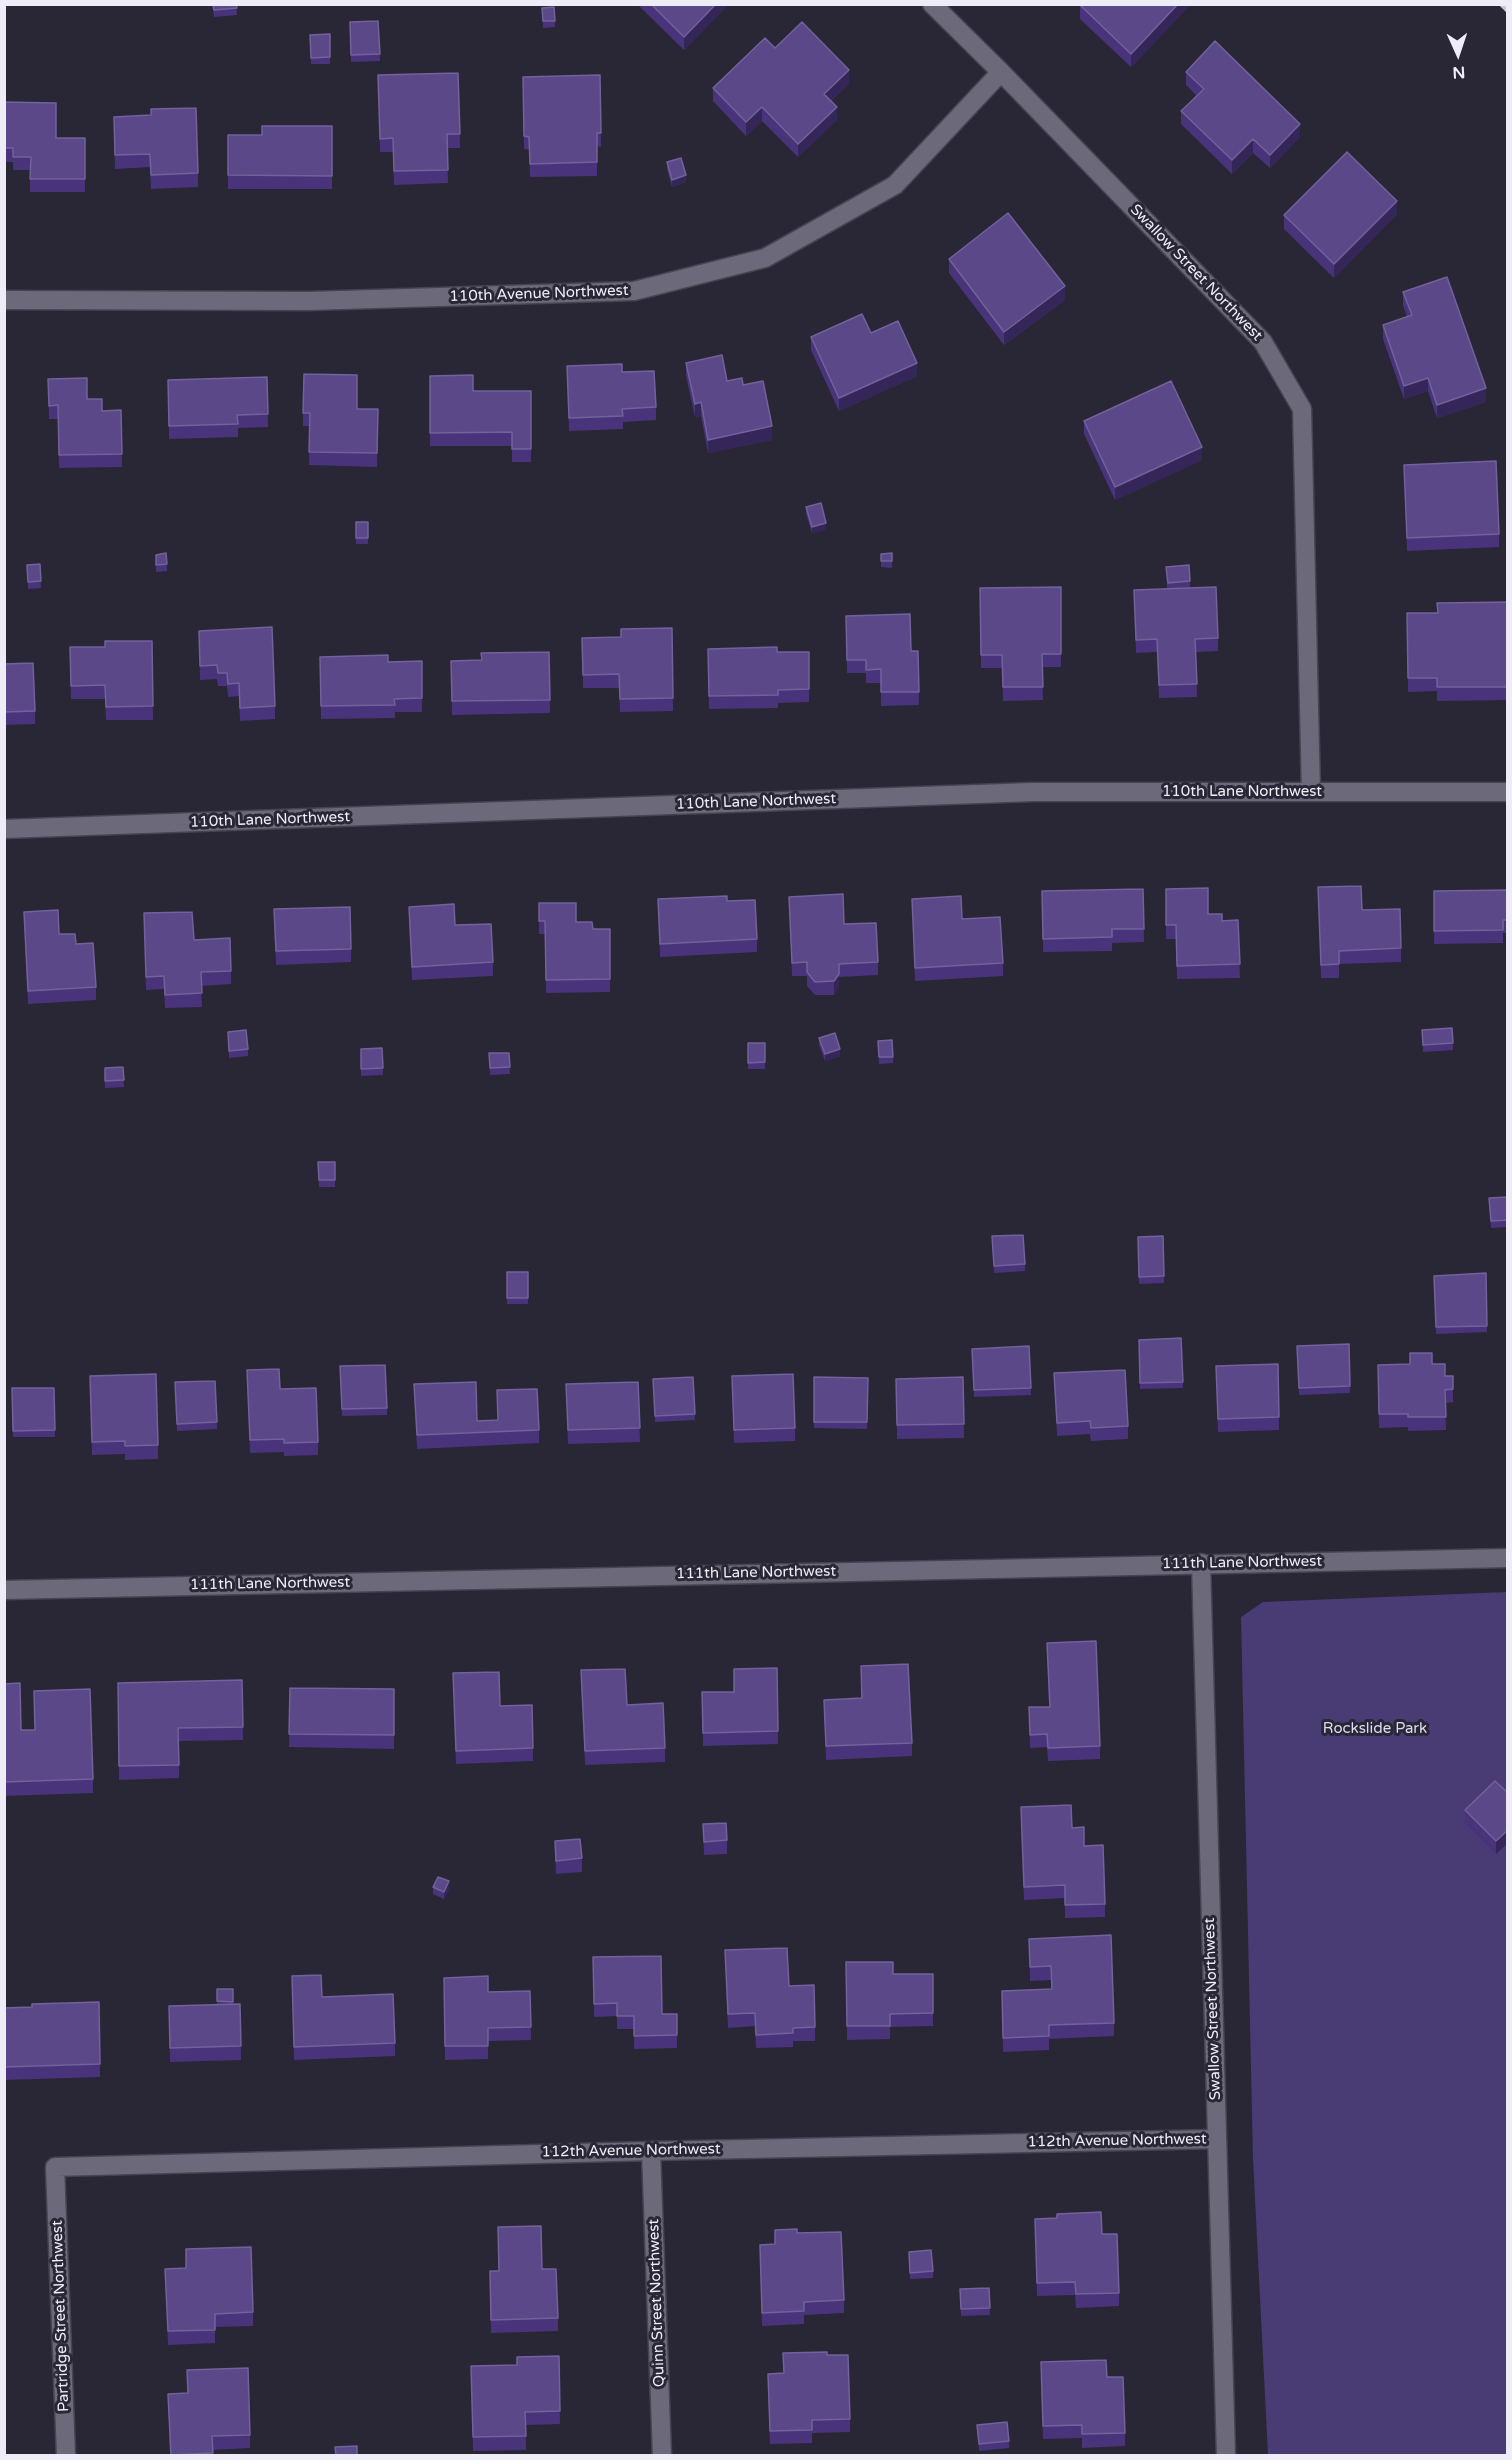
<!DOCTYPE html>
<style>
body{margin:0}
#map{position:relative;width:1512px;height:2460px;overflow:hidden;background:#292636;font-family:"Varela Round",sans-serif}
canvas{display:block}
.frame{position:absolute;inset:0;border:6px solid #edecf7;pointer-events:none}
.north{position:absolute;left:1428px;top:24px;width:60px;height:60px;-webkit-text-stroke:4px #292636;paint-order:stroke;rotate:177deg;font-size:16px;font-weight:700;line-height:24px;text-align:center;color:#edecf7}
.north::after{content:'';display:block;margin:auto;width:21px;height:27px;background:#edecf7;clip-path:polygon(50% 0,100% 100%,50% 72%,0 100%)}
</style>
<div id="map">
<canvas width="1512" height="2460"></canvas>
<div class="frame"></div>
<div class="north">N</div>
</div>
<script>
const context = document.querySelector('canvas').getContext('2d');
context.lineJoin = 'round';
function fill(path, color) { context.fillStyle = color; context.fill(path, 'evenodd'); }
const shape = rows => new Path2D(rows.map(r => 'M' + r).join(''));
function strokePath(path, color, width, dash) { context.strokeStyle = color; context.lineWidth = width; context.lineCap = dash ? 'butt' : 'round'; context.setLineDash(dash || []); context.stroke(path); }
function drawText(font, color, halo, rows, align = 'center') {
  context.font = font + ' "Varela Round",sans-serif'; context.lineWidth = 6; context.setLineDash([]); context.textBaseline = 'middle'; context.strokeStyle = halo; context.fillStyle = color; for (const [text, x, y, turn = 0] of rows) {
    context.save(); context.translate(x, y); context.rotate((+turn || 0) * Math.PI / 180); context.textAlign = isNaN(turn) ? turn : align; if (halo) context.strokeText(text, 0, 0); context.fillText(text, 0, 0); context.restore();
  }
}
fill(shape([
 [1507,1592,1507,2455,1268,2455,1253,2159,1241,1617,1263,1602]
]), '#493c74');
const minor = shape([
 [932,4,1001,72,1263,342,1302,409,1311,792],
 [4,300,309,301,634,291,765,258,895,185,1001,72],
 [4,829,1033,792,1508,792],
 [1201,1563,1226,2456],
 [4,1590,1508,1558],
 [651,2151,662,2456],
 [66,2456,55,2167,651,2151,1217,2139]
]);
strokePath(minor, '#474451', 21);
strokePath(minor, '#6c697b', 18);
strokePath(shape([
 [1501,4,1508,11]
]), '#cbc9d5', 4.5, [12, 6]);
fill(shape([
 [212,4,236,4,237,15,214,17],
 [637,4,729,4,684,50],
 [1191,4,1131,67,1080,19,1080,5],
 [554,7,555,27,543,28,542,8],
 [378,21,380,61,351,62,350,22],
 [330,34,330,64,311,64,310,35],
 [775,48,849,84,831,101,837,120,798,157,762,121,746,136,713,101,713,88],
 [1186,72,1300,137,1270,168,1253,153,1232,174,1181,124,1181,111,1197,96,1186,85],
 [458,73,460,148,447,148,448,183,394,185,393,152,380,152,378,75],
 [600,75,601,147,597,146,597,176,530,177,529,150,524,149,523,77],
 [4,102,56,138,85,138,85,192,30,192,30,170,13,170,13,162,4,162],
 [332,126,332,189,228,189,228,135,262,135],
 [114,130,198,173,198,187,151,189,150,167,115,169],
 [667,162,686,182,672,187,667,169],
 [1397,214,1334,278,1284,229,1284,215],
 [949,259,1065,300,1004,345,949,273],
 [1403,292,1486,402,1437,418,1428,391,1404,399,1383,339,1383,325,1407,317,1403,305],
 [871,333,917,376,839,411,811,350,811,337],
 [686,363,727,381,772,440,708,453,701,416,695,417,686,376],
 [567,366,622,372,656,407,656,420,623,422,623,429,569,431],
 [430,376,473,391,531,391,531,462,512,462,512,446,430,446],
 [267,377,268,427,238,428,238,437,169,439,168,380],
 [48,379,87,399,102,411,121,410,122,467,59,468,58,419,49,419],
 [357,409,378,409,377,467,309,465,310,426,303,426,303,413],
 [1084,421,1202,460,1115,500,1084,434],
 [1404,465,1499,534,1499,547,1407,551],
 [806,507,826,530,812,533,806,514],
 [356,522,368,522,368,544,356,544],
 [166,553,167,571,156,572,156,555],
 [892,553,892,568,881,567,881,554],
 [40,564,41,588,28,589,27,565],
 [1166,567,1190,581,1190,588,1218,638,1218,651,1196,652,1197,697,1159,698,1157,652,1136,653,1134,590,1167,589],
 [980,588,1061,654,1061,667,1042,667,1043,700,1003,701,1002,668,981,668],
 [1508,602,1508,700,1437,701,1437,691,1408,692,1407,613,1438,613],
 [846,616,911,651,918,651,919,705,881,706,881,683,866,683,866,673,847,673],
 [672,628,673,711,620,712,619,688,583,688,582,638,621,637],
 [199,631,275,706,275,719,240,721,239,696,228,697,227,686,218,686,217,679,200,680],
 [152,641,153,720,106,720,105,699,71,699,70,647,105,647],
 [708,649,777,652,809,652,809,702,778,703,778,708,709,709],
 [549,652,550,713,452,715,451,661,481,660],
 [320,657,388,662,422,661,422,712,395,712,395,718,321,719],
 [4,664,35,711,35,724,4,725],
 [1318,887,1362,910,1401,948,1401,962,1339,964,1339,978,1321,978],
 [1143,889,1144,942,1112,943,1112,951,1043,952,1042,891],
 [1166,889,1208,914,1222,921,1238,920,1240,978,1177,979,1176,939,1166,939],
 [1508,890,1508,933,1503,933,1503,943,1434,944,1434,891],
 [789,897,844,924,878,962,878,975,839,977,839,987,834,995,815,995,807,986,807,976,792,976],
 [658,899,727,901,757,939,757,952,660,957],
 [912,899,962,919,1003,963,1003,976,915,981],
 [539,903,576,922,593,929,610,929,610,992,546,993,545,934,539,934],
 [409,907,455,925,493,962,493,976,412,980],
 [24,912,59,934,76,944,96,987,96,1000,28,1004],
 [144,913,194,940,231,971,231,984,201,986,202,1007,165,1008,164,989,146,990],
 [274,922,351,949,351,962,276,965],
 [1452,1028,1453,1050,1423,1052,1422,1030],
 [228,1032,248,1049,248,1056,229,1058],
 [819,1038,840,1056,825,1061,819,1045],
 [878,1041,893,1057,893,1063,879,1064],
 [748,1043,765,1043,765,1069,748,1069],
 [382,1048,383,1075,361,1076,361,1049],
 [489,1053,509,1053,510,1074,490,1075],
 [123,1067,124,1087,105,1088,105,1068],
 [318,1162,335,1162,335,1187,319,1187],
 [1508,1197,1508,1227,1491,1228,1489,1198],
 [1163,1236,1164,1283,1139,1284,1138,1237],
 [992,1243,1025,1264,1025,1271,994,1273],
 [507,1272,528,1272,528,1304,507,1304],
 [1486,1273,1487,1332,1436,1334,1434,1276],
 [1181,1338,1183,1388,1140,1389,1139,1340],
 [1349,1344,1350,1393,1299,1395,1297,1346],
 [1029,1346,1031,1395,974,1397,972,1356],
 [1278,1364,1279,1430,1218,1432,1216,1366],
 [1432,1364,1445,1376,1453,1389,1453,1402,1445,1403,1446,1430,1408,1431,1408,1427,1379,1428,1378,1365],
 [340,1366,387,1408,387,1415,342,1416],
 [247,1370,280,1389,318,1442,318,1455,284,1456,284,1452,250,1453],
 [1054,1373,1128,1426,1128,1439,1091,1441,1090,1434,1057,1436],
 [693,1377,695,1420,655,1422,653,1379],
 [814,1377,868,1378,867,1429,814,1428],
 [963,1377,964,1438,897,1439,896,1379],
 [215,1381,217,1429,177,1431,175,1382],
 [638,1382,640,1442,568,1444,566,1384],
 [414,1384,477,1421,498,1420,497,1390,539,1430,539,1443,417,1449],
 [12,1388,54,1388,55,1437,13,1437],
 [732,1389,795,1428,795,1441,734,1443],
 [90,1390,158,1445,158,1459,125,1460,125,1454,92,1455],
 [1047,1643,1100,1746,1100,1759,1048,1761,1047,1747,1030,1748,1029,1707,1049,1707],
 [861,1666,912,1743,912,1756,826,1760,824,1700,861,1698],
 [777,1668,778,1744,703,1746,702,1692,734,1692],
 [581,1670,627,1705,665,1748,665,1762,585,1765],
 [453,1673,500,1706,533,1748,533,1761,456,1764],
 [242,1680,243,1740,179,1741,179,1778,119,1780,118,1683],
 [4,1684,21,1730,93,1779,93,1793,4,1796],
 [290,1688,394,1689,394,1749,289,1747],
 [1508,1793,1508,1843,1496,1854,1465,1823,1465,1810],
 [1021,1820,1072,1828,1084,1846,1105,1904,1105,1917,1065,1918,1065,1898,1024,1900],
 [703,1824,727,1840,727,1854,704,1855],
 [555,1841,582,1858,582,1872,556,1874],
 [433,1887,449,1888,444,1899,433,1894],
 [1029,1939,1114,2023,1114,2036,1049,2039,1049,2050,1003,2052,1002,1991,1051,1989,1051,1980,1030,1981],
 [725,1950,789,1986,815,2027,815,2041,793,2041,793,2047,756,2048,755,2026,728,2028],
 [593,1957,662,2014,677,2014,677,2048,634,2049,634,2029,617,2029,617,2016,594,2017],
 [846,1962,893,1974,933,1974,933,2026,890,2027,890,2039,847,2040],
 [292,1976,322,1997,395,2043,395,2056,294,2060],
 [444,1978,488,1992,530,1991,531,2040,488,2041,488,2059,445,2060],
 [217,1989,233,1989,233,2004,240,2004,241,2060,170,2062,169,2019,217,2005],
 [99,2002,100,2077,4,2080,4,2008,32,2007],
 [1035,2219,1102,2234,1119,2293,1119,2306,1076,2308,1075,2295,1037,2296],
 [775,2230,797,2233,844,2300,844,2313,804,2315,804,2324,762,2326,760,2258,775,2244],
 [909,2252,933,2271,933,2278,910,2279],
 [165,2269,253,2312,253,2326,215,2327,215,2343,168,2345],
 [542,2269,558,2318,558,2331,491,2333,490,2271],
 [989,2288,990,2315,961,2316,960,2289],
 [827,2355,850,2419,850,2432,812,2433,812,2443,770,2444,768,2387,784,2373],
 [559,2356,560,2424,526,2425,526,2450,473,2451,471,2366,517,2365],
 [187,2370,250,2435,250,2448,212,2450,213,2456,170,2456,168,2394,187,2393],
 [1041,2376,1107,2377,1125,2433,1125,2446,1082,2448,1082,2438,1043,2439],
 [977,2425,1009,2441,1009,2448,979,2451]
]), '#49347b');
fill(shape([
 [716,4,729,4,684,50,684,37],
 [1178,4,1191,4,1131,67,1131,54],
 [849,70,849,84,824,107,824,94],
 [762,107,762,121,746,136,746,122],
 [837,107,837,120,798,157,798,144],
 [1300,124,1300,137,1270,168,1270,155],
 [1253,139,1253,153,1232,174,1232,160],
 [686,175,686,182,672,187,672,180],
 [1397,201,1397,214,1334,278,1334,264],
 [1065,286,1065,300,1004,345,1004,332],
 [917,363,917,376,839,411,839,398],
 [1428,378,1428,391,1404,399,1404,386],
 [1486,388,1486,402,1437,418,1437,405],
 [701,402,701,416,695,417,695,404],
 [772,426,772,440,708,453,708,440],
 [1202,447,1202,460,1115,500,1115,487],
 [826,523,826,530,812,533,812,527],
 [839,974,839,987,834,995,834,981],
 [840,1049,840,1056,825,1061,825,1054],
 [1508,1830,1508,1843,1496,1854,1496,1841],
 [449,1881,449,1888,444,1899,444,1892]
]), '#35265a');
const building = shape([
 [213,4,236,4,237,8,214,10,213,4],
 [651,4,716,4,684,37,651,4],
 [1081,4,1178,4,1131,54,1080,5,1081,4],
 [554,7,555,21,543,21,542,8,554,7],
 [378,21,380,54,351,55,350,22,378,21],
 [802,22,849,70,824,94,837,107,798,144,762,107,746,122,713,88,765,38,775,48,802,22],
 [330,34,330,57,311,58,310,35,330,34],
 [1215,41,1300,124,1270,155,1253,139,1232,160,1181,111,1204,89,1186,72,1215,41],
 [458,73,460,134,447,134,448,170,394,171,393,138,380,139,378,75,458,73],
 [600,75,601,133,597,133,597,162,530,164,529,137,524,136,523,77,600,75],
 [4,102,56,103,56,138,85,138,85,179,30,179,31,157,13,157,13,148,4,148,4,102],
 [196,108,198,173,151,175,150,154,115,155,114,117,151,115,151,109,196,108],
 [262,126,332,126,332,176,228,175,228,135,262,135,262,126],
 [1347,152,1397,201,1334,264,1284,215,1347,152],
 [681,158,686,175,672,180,667,162,681,158],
 [1008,213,1065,286,1004,332,949,259,1008,213],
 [1447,277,1486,388,1437,405,1428,378,1404,386,1383,325,1412,315,1403,292,1447,277],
 [862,314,871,333,898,321,917,363,839,398,811,337,862,314],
 [722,355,727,381,742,378,743,385,763,381,772,426,708,440,701,402,695,404,686,363,722,355],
 [622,364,622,372,654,371,656,407,622,409,623,416,569,418,567,366,622,364],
 [304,374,357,375,357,409,378,409,377,453,309,452,310,413,303,413,304,374],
 [473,375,473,391,531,391,531,449,512,449,512,432,430,433,430,376,473,375],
 [267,377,268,414,237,415,238,424,169,426,168,380,267,377],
 [87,378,87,399,102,399,102,411,121,410,122,454,59,455,58,405,49,406,48,379,87,378],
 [1171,381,1202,447,1115,487,1084,421,1171,381],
 [1496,461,1499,534,1407,538,1404,465,1496,461],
 [821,503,826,523,812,527,806,507,821,503],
 [356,522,368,522,368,538,356,538,356,522],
 [166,553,167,564,156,565,156,555,166,553],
 [892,553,892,561,881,561,881,554,892,553],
 [40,564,41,581,28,582,27,565,40,564],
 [1189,565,1190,581,1168,583,1166,567,1189,565],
 [1061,587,1061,654,1042,654,1043,687,1003,687,1002,655,981,655,980,588,1061,587],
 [1216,587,1218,638,1195,639,1197,684,1159,685,1157,639,1136,640,1134,590,1216,587],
 [1508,602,1508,687,1437,687,1437,678,1408,678,1407,613,1438,613,1437,603,1508,602],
 [910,614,911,651,918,651,919,692,881,692,881,669,866,670,866,660,847,660,846,616,910,614],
 [272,627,275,706,240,708,239,683,228,684,227,673,218,673,217,665,200,666,199,631,272,627],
 [672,628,673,698,620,699,619,674,583,675,582,638,621,637,621,629,672,628],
 [105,641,152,641,153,706,106,707,105,685,71,686,70,647,105,647,105,641],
 [777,647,777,652,809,652,809,689,778,690,778,695,709,696,708,649,777,647],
 [549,652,550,700,452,701,451,661,482,660,481,653,549,652],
 [388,655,388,662,422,661,422,698,394,699,395,705,321,706,320,657,388,655],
 [33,663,35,711,4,712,4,664,33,663],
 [1361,886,1362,910,1400,909,1401,948,1339,951,1339,964,1321,965,1318,887,1361,886],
 [1208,888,1208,914,1222,914,1222,921,1238,920,1240,964,1177,966,1176,925,1166,925,1166,889,1208,888],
 [1143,889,1144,929,1112,929,1112,937,1043,939,1042,891,1143,889],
 [1508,890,1508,920,1503,920,1503,930,1434,931,1434,891,1508,890],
 [843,894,844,924,876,923,878,962,839,964,839,974,834,981,815,982,807,972,807,962,792,963,789,897,843,894],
 [727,896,727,901,755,900,757,939,660,944,658,899,727,896],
 [961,896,962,919,1000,917,1003,963,915,968,912,899,961,896],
 [539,903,576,903,576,922,592,922,593,929,610,929,610,979,546,980,545,921,539,921,539,903],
 [454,904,455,925,491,924,493,962,412,967,409,907,454,904],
 [350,907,351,949,276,951,274,909,350,907],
 [58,910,59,934,75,934,76,944,93,943,96,987,28,991,24,912,58,910],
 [192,912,194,940,230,938,231,971,201,972,202,993,165,995,164,976,146,977,144,913,192,912],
 [1452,1028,1453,1043,1423,1045,1422,1030,1452,1028],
 [246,1030,248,1049,229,1051,228,1032,246,1030],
 [835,1033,840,1049,825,1054,819,1038,835,1033],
 [892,1040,893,1057,879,1057,878,1041,892,1040],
 [748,1043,765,1043,765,1062,748,1063,748,1043],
 [382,1048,383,1068,361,1069,361,1049,382,1048],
 [489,1053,509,1053,510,1067,490,1068,489,1053],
 [123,1067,124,1080,105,1081,105,1068,123,1067],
 [318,1162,335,1162,335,1180,319,1180,318,1162],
 [1508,1197,1508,1220,1491,1221,1489,1198,1508,1197],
 [1023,1235,1025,1264,994,1266,992,1236,1023,1235],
 [1163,1236,1164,1276,1139,1277,1138,1237,1163,1236],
 [507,1272,528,1272,528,1298,507,1298,507,1272],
 [1486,1273,1487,1326,1436,1327,1434,1276,1486,1273],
 [1181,1338,1183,1382,1140,1383,1139,1340,1181,1338],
 [1349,1344,1350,1386,1299,1388,1297,1346,1349,1344],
 [1029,1346,1031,1388,974,1390,972,1349,1029,1346],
 [1410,1353,1432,1353,1432,1364,1445,1364,1445,1376,1453,1376,1453,1389,1445,1390,1446,1417,1408,1417,1408,1414,1379,1414,1378,1365,1410,1364,1410,1353],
 [1278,1364,1279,1417,1218,1419,1216,1366,1278,1364],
 [385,1365,387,1408,342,1409,340,1366,385,1365],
 [279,1369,280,1389,316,1388,318,1442,284,1443,284,1439,250,1440,247,1370,279,1369],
 [1125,1370,1128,1426,1091,1428,1090,1421,1057,1423,1054,1373,1125,1370],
 [156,1374,158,1445,125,1446,125,1441,92,1442,90,1376,156,1374],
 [793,1374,795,1428,734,1430,732,1376,793,1374],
 [693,1377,695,1414,655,1416,653,1379,693,1377],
 [814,1377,868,1378,867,1422,814,1422,814,1377],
 [963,1377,964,1424,897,1425,896,1379,963,1377],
 [215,1381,217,1422,177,1424,175,1382,215,1381],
 [476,1382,477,1421,498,1420,497,1390,537,1389,539,1430,417,1435,414,1384,476,1382],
 [638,1382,640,1428,568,1430,566,1384,638,1382],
 [12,1388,54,1388,55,1430,13,1431,12,1388],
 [1096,1641,1100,1746,1048,1748,1047,1734,1030,1735,1029,1707,1050,1707,1047,1643,1096,1641],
 [908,1664,912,1743,826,1746,824,1700,862,1698,861,1666,908,1664],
 [777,1668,778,1731,703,1733,702,1692,734,1692,734,1669,777,1668],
 [625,1669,627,1705,663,1703,665,1748,585,1751,581,1670,625,1669],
 [499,1672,500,1706,532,1705,533,1748,456,1751,453,1673,499,1672],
 [242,1680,243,1727,178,1728,179,1765,119,1766,118,1683,242,1680],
 [20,1683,21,1730,35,1730,34,1691,90,1689,93,1779,4,1782,4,1684,20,1683],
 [290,1688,394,1689,394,1735,289,1734,290,1688],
 [1495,1781,1508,1793,1508,1830,1496,1841,1465,1810,1495,1781],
 [1071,1805,1072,1828,1084,1827,1084,1846,1103,1845,1105,1904,1065,1905,1065,1885,1024,1887,1021,1807,1071,1805],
 [726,1823,727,1840,704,1842,703,1824,726,1823],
 [580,1839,582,1858,556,1861,555,1841,580,1839],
 [438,1877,449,1881,444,1892,433,1887,438,1877],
 [1111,1935,1114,2023,1049,2025,1049,2036,1003,2038,1002,1991,1052,1989,1051,1966,1030,1967,1029,1939,1111,1935],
 [787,1948,789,1986,814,1985,815,2027,793,2028,793,2033,756,2035,755,2013,728,2014,725,1950,787,1948],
 [661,1956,662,2014,677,2014,677,2035,634,2036,634,2016,617,2016,617,2003,594,2004,593,1957,661,1956],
 [846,1962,893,1962,893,1974,933,1974,933,2013,890,2014,890,2026,847,2026,846,1962],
 [321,1975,322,1997,393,1994,395,2043,294,2047,292,1976,321,1975],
 [488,1976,488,1992,530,1991,531,2027,488,2028,488,2046,445,2046,444,1978,488,1976],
 [217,1989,233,1989,233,2002,217,2001,217,1989],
 [99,2002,100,2064,4,2067,4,2008,32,2007,32,2004,99,2002],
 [240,2004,241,2046,170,2048,169,2006,240,2004],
 [1101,2212,1102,2234,1117,2234,1119,2293,1076,2294,1075,2282,1037,2283,1035,2219,1057,2218,1057,2214,1101,2212],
 [541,2226,542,2269,556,2269,558,2318,491,2320,490,2271,499,2271,498,2227,541,2226],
 [797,2229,797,2233,841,2232,844,2300,804,2302,804,2311,762,2313,760,2245,775,2244,775,2230,797,2229],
 [251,2247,253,2312,215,2314,215,2330,168,2331,165,2269,186,2268,186,2249,251,2247],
 [931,2250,933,2271,910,2273,909,2252,931,2250],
 [989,2288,990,2308,961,2309,960,2289,989,2288],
 [827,2352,827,2355,848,2355,850,2419,812,2420,812,2430,770,2431,768,2374,784,2373,783,2353,827,2352],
 [559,2356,560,2411,525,2412,526,2436,473,2437,471,2366,517,2365,517,2357,559,2356],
 [1106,2360,1107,2377,1123,2377,1125,2433,1082,2434,1082,2425,1043,2426,1041,2362,1106,2360],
 [248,2368,250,2435,212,2436,213,2453,171,2455,168,2394,188,2393,187,2370,248,2368],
 [1007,2422,1009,2441,979,2444,977,2425,1007,2422],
 [357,2446,357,2456,336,2456,335,2447,357,2446]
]);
fill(building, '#5b4889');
strokePath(building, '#72619a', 1.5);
drawText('15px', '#edecf7', '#292636', [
 ["Swallow Street Northwest",1196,273,46],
 ["110th Avenue Northwest",539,294,-2],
 ["110th Lane Northwest",1242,792],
 ["110th Lane Northwest",756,802,-2],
 ["110th Lane Northwest",270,820,-2],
 ["111th Lane Northwest",1242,1563,-1],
 ["111th Lane Northwest",756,1573,-1],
 ["111th Lane Northwest",270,1584,-1],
 ["Swallow Street Northwest",1213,2009,-92],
 ["112th Avenue Northwest",1117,2141,-1],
 ["112th Avenue Northwest",631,2151,-1],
 ["Quinn Street Northwest",657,2303,-92],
 ["Partridge Street Northwest",61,2316,-92]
]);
drawText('15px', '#dddaf1', '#292636', [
 ["Rockslide Park",1375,1729]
]);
</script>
